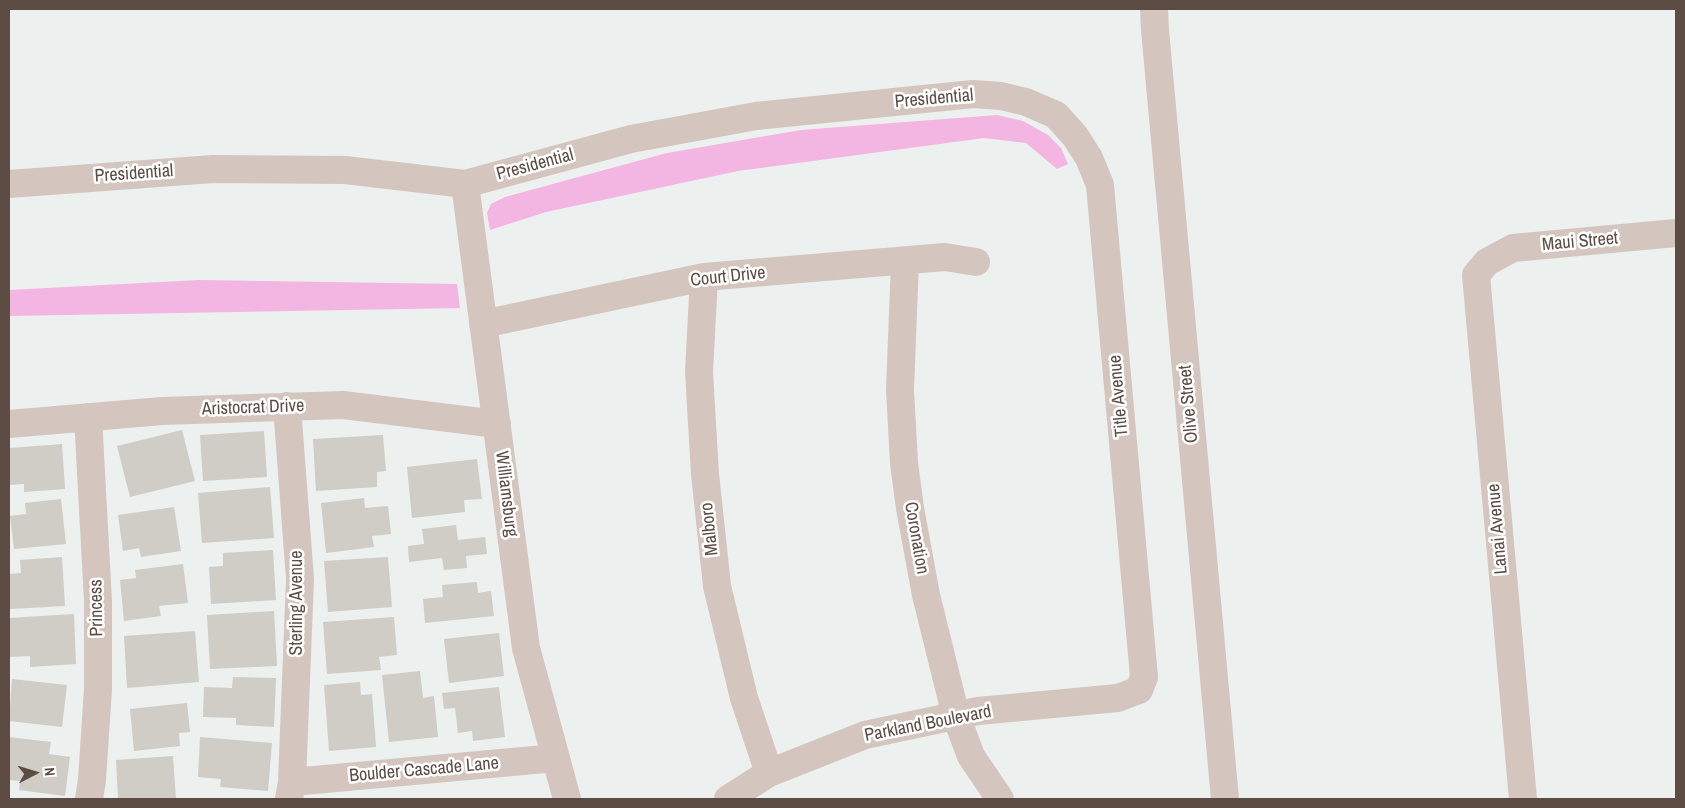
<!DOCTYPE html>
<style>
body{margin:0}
#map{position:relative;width:1685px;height:808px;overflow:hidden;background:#ecf0ef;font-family:"Archivo Narrow",sans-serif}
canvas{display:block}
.frame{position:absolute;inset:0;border:10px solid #5c4c43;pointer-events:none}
.north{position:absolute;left:10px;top:748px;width:50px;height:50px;-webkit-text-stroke:4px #fff;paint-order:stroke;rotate:85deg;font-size:14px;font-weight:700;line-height:20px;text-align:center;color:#5c4c43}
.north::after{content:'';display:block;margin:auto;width:18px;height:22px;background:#5c4c43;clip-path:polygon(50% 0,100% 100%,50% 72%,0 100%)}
</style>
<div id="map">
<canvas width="1685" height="808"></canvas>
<div class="frame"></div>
<div class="north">N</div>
</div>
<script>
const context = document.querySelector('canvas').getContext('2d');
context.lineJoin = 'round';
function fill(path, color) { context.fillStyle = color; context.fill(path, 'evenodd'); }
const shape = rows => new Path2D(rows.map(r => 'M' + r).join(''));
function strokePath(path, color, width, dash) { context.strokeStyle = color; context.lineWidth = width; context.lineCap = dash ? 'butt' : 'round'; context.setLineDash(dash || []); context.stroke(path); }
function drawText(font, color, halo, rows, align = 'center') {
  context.font = font + ' "Archivo Narrow",sans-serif'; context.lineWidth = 5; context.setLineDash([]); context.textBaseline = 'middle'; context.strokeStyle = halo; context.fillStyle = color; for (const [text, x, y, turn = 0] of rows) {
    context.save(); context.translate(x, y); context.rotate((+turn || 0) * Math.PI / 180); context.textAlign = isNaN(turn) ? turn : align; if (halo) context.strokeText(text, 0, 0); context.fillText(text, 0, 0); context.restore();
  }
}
fill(shape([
 [997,115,1023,121,1048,135,1061,148,1068,164,1057,169,1026,143,984,138,738,171,546,212,490,230,487,213,491,204,505,197,667,153,801,130],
 [199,280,457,284,460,308,9,316,9,290]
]), '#f3b5e1');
fill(shape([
 [182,430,195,481,130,497,117,446],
 [264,431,267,477,203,481,200,435],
 [383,435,386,471,377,472,377,487,316,491,313,439],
 [62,444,65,489,24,492,24,484,9,485,9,448],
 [477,459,482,499,464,500,465,512,412,518,407,467],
 [270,487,274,538,202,543,198,493],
 [364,498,365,508,388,506,391,534,372,536,374,547,326,553,321,503],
 [61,499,66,544,14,549,10,516,26,514,25,503],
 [174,507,181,551,141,557,139,548,123,551,118,515],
 [456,525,458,540,485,537,487,554,466,556,467,568,444,570,442,558,409,562,408,546,424,544,422,529],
 [273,550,276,600,211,604,209,567,223,566,223,553],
 [62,557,65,606,10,609,9,574,21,573,20,560],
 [388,557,392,607,328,612,324,561],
 [183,564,188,603,159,606,161,616,124,621,120,580,136,578,135,570],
 [477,582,478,593,491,591,494,616,425,623,423,599,443,597,442,585],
 [274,611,277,666,210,669,207,615],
 [74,614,76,664,30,667,30,656,9,657,9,618],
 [394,617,397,655,379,657,381,670,327,674,323,622],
 [195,631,199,682,127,688,124,636],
 [499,633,504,676,449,683,444,639],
 [420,671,423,698,434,696,438,737,389,742,382,675],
 [233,677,276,678,274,727,236,725,236,718,203,717,204,687,232,688],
 [12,679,67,685,62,727,9,721],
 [360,682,361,695,372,694,376,747,329,751,324,685],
 [499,687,505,737,473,741,472,731,458,733,455,708,444,709,442,693],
 [187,703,190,732,179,733,180,746,134,751,130,709],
 [9,737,51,742,49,754,70,757,65,796,19,790,20,781,9,780],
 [200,737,272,743,268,791,220,787,221,779,198,777],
 [173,756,176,799,118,799,116,760]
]), '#d0ccc6');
strokePath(shape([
 [1154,9,1155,30,1225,799],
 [9,184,213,169,345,170,465,184,631,139,756,116,973,94,1001,96,1026,102,1056,115,1075,136,1089,158,1100,185,1144,677,1139,690,1118,698,978,711,865,735,769,773,728,799],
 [465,184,526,648,567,799],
 [905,261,900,390,904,463,910,508,926,595,956,716,971,756,1000,799],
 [704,277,699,372,705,474,717,586,744,698,769,773],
 [483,324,704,277,945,257,976,262],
 [287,406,300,579,292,782,289,799],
 [88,417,98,601,98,689,92,780,89,799],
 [9,424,162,411,343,405,497,424],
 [292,782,556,758],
 [1523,799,1476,275,1487,262,1513,248,1676,233]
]), '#d4c6be', 28);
drawText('18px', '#5c4c43', '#fff', [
 ["Presidential",934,99,-5],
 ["Presidential",535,165,-15],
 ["Presidential",134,174,-4],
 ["Maui Street",1580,242,-5],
 ["Court Drive",728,277,-6],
 ["Title Avenue",1119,396,-95],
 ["Olive Street",1189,404,-95],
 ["Aristocrat Drive",253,408,-2],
 ["Williamsburg",506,494,83],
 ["Malboro",710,529,-96],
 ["Lanai Avenue",1498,529,-95],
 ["Coronation",916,538,80],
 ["Sterling Avenue",297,603,-90],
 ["Princess",97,608,-91],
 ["Parkland Boulevard",928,724,-11],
 ["Boulder Cascade Lane",424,770,-5]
]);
</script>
